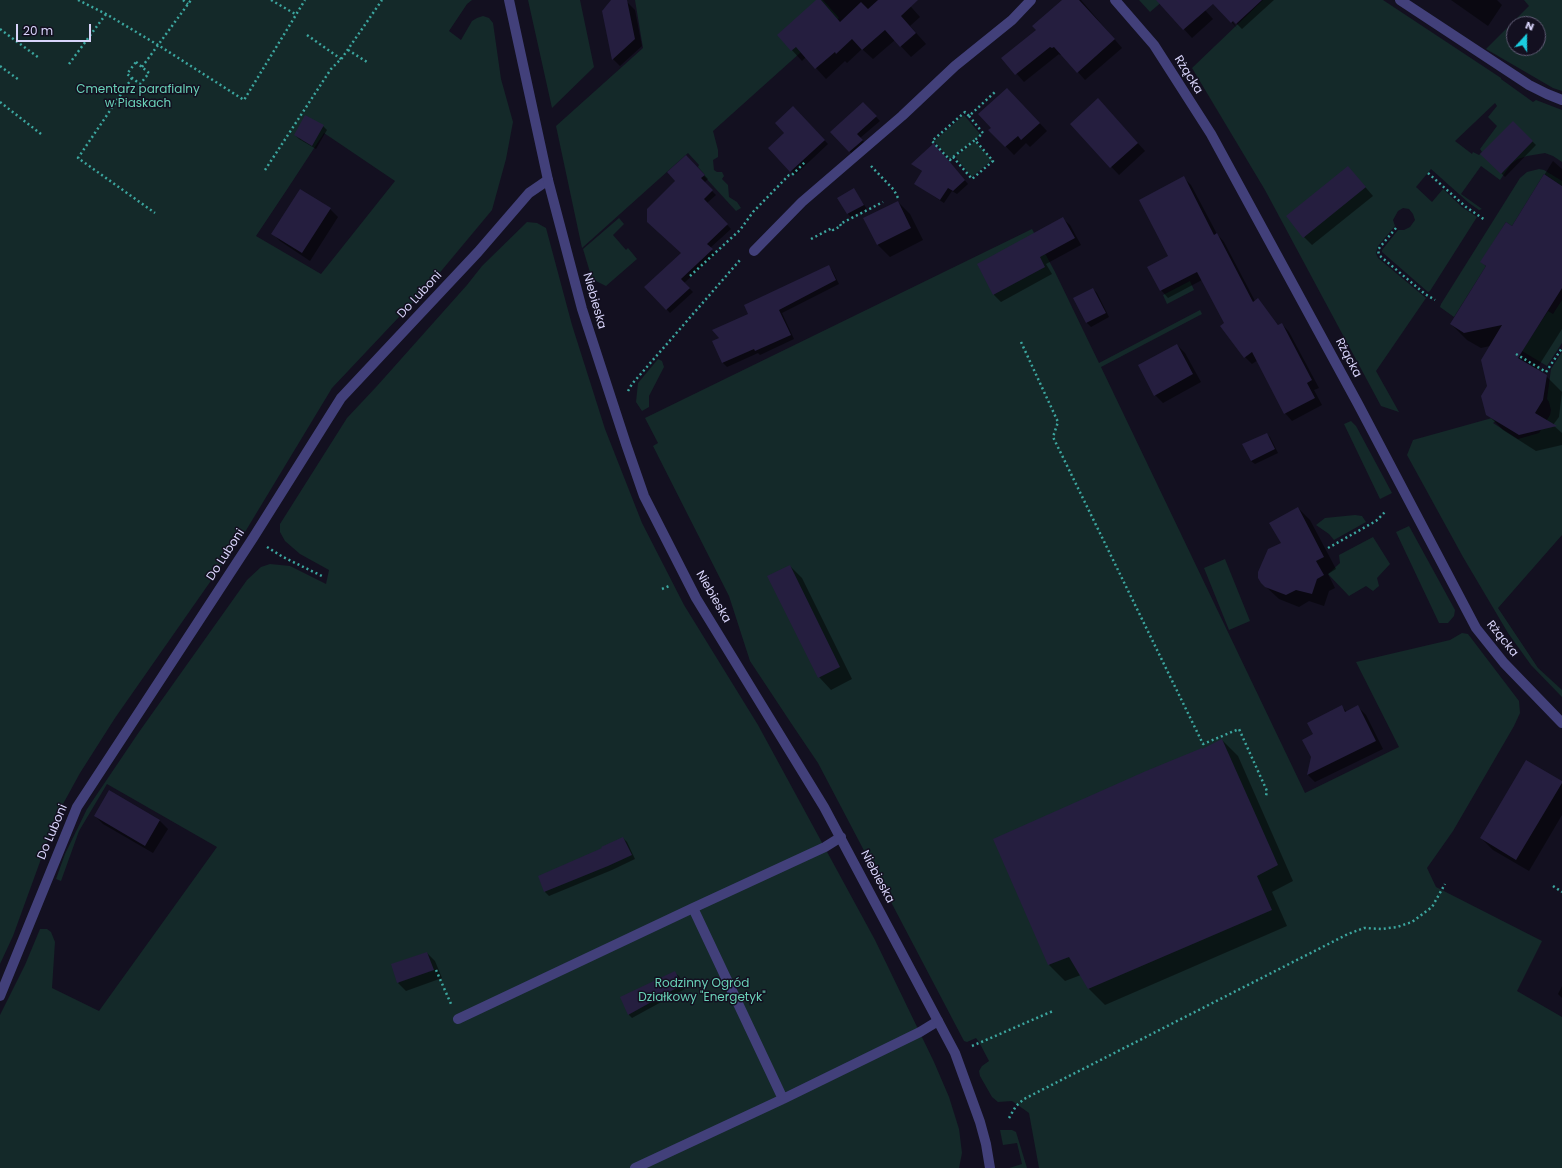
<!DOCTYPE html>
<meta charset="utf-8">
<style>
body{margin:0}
#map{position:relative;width:1562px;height:1168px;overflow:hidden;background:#131020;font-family:Poppins,sans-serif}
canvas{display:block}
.north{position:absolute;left:1506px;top:16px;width:40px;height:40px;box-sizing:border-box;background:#131020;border:1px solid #625e77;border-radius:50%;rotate:21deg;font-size:11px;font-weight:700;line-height:16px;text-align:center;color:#d8d4fa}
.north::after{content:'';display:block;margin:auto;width:14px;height:18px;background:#1acde0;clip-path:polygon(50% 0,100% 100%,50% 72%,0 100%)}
.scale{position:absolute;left:16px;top:24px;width:75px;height:18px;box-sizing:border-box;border:2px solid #d8d4fa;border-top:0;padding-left:5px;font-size:12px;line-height:14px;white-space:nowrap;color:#d8d4fa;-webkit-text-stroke:3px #131020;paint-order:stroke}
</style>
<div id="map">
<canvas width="1562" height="1168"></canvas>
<div class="north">N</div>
<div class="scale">20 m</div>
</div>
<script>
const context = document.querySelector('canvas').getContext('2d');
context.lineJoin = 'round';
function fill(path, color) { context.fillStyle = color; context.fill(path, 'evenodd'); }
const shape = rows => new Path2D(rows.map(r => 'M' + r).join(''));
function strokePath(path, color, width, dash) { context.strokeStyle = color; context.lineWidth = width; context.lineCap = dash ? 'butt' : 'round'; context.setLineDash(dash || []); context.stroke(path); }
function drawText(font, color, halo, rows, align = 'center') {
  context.font = font + ' Poppins,sans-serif'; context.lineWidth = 3; context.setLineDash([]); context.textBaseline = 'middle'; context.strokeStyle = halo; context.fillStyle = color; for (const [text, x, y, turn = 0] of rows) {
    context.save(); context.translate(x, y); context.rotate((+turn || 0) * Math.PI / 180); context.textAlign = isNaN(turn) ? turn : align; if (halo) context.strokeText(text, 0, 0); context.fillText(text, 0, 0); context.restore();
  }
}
fill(shape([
 [0,0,472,0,467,4,449,31,461,40,472,21,477,18,483,16,489,18,493,23,501,79,513,122,506,159,492,210,432,282,332,388,245,532,115,718,80,773,57,815,13,936,0,964],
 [324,133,395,181,321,274,256,236,288,188],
 [528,0,580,0,594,67,552,108],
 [635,0,823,0,839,18,713,131,718,150,718,157,713,160,714,170,717,172,722,172,724,176,722,179,728,185,729,197,737,202,741,208,736,211,704,176,705,175,698,167,699,165,688,153,582,248,556,126,643,48],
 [1139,0,1164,0,1150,12],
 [1263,0,1383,0,1501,78,1501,79,1533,102,1536,100,1562,110,1562,162,1553,156,1545,153,1527,156,1518,159,1511,164,1500,180,1481,166,1461,194,1482,209,1479,210,1469,203,1431,169,1416,187,1432,202,1443,189,1462,207,1477,217,1430,291,1428,292,1382,252,1382,250,1398,230,1404,230,1410,227,1415,220,1413,214,1409,209,1403,208,1398,211,1393,220,1395,226,1378,246,1376,253,1378,258,1426,298,1376,371,1399,412,1381,406,1265,190,1192,68],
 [1495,103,1497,106,1488,117,1497,126,1480,149,1482,152,1479,155,1473,152,1472,154,1455,141],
 [1524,0,1562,0,1562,91,1553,88,1486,49,1529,6],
 [1514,24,1538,24,1538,48,1514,48],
 [964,115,981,135,950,159,934,141],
 [975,141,992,160,972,177,955,157],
 [1539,169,1544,170,1562,181,1562,186,1544,174,1512,226,1506,222,1481,262,1486,266,1454,317,1440,307,1441,304,1520,178,1527,172],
 [619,218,624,224,613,235,626,250,628,248,637,259,606,286,592,279,583,249],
 [527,222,537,223,546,228,572,325,605,429,642,523,684,605,758,725,875,940,934,1062,949,1097,959,1129,962,1153,959,1168,0,1168,0,1015,25,965,40,929,47,929,51,932,55,942,52,988,99,1011,217,847,107,784,79,831,61,881,56,879,65,854,87,809,139,732,247,580,261,567,270,564,290,566,326,584,329,570,300,554,285,541,280,532,280,524,347,418,377,386,467,285,482,266],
 [1032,229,1055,272,1099,363,1200,310,1202,314,1101,367,1305,793,1399,747,1356,662,1450,640,1462,633,1468,634,1519,701,1520,713,1514,726,1453,831,1427,868,1436,887,1542,941,1517,991,1562,1017,1562,1168,1039,1168,1029,1113,1012,1101,998,1102,992,1097,980,1076,979,1071,982,1066,989,1061,979,1042,976,1038,967,1042,964,1041,818,763,791,723,750,661,729,596,653,446,658,443,645,418],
 [1190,281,1194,290,1167,304,1163,295],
 [1562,300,1562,343,1547,366,1522,351,1548,311,1553,314],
 [1562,352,1562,535,1498,608,1538,668,1562,690,1562,697,1531,665,1508,633,1463,557,1407,455,1413,440,1492,418,1496,421,1493,423,1518,439,1539,433,1550,415,1551,410,1549,402,1547,399,1551,369],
 [658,359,662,361,664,367,649,396,649,407,642,411,636,402,638,383],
 [1351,421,1356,426,1392,493,1380,499,1344,424],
 [1355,515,1362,516,1366,522,1334,540,1329,534,1316,525,1325,518],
 [1409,526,1455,610,1454,616,1448,623,1439,623,1396,532],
 [1373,537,1390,564,1377,578,1379,586,1373,591,1366,586,1349,596,1328,574,1340,563,1339,555],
 [1225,559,1250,621,1229,630,1204,568],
 [1000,1130,1012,1130,1016,1132,1027,1168,1009,1168,1022,1164,1017,1143,1003,1145]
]), '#142929');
fill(shape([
 [818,0,905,0,920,17,910,26,926,44,911,57,895,40,873,59,862,49,847,63,845,61,826,79,806,57,802,61,778,35],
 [1064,0,1081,0,1122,48,1085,80,1062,54,1060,55,1059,54,1024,82,1003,58,1038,30],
 [1160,0,1196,0,1213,19,1192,38,1163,6],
 [1210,0,1274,0,1242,29,1233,20,1232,21,1237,28],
 [1451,0,1497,0,1502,5,1488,26],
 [628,3,635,10,642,46,620,66,613,59,603,9],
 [1015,97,1047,131,1030,147,1026,143,1014,155,990,130],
 [863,103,880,121,860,138,866,144,853,155,832,132],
 [793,107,828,144,795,175,769,148,785,133],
 [1106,108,1145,151,1119,175,1071,124],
 [1513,122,1536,145,1505,177,1482,154],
 [323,126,327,130,316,149,299,139,295,135],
 [938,148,968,184,957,194,952,191,944,203,915,184,923,172,912,164],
 [686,156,708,179,704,183,716,195,707,203,731,229,710,248,716,254,684,283,693,292,670,313,646,287,682,253,676,181],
 [1553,161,1562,169,1562,329,1536,370,1546,376,1562,392,1559,417,1553,425,1562,433,1562,445,1536,451,1503,430,1487,414,1490,346,1481,348,1467,340,1451,324,1487,267,1482,262,1512,227],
 [1348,167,1373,196,1312,245,1304,237],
 [1184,178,1191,185,1217,234,1224,242,1255,301,1258,299,1279,326,1282,324,1289,332,1319,388,1314,390,1322,405,1292,421,1285,413,1258,360,1252,364,1245,357,1202,280,1168,298,1161,290,1169,256],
 [854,190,867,209,851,217,848,214],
 [898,202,910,214,923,240,890,257,878,245,865,219],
 [330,209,338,217,310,261,280,241,272,233],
 [1062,218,1070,225,1081,245,1046,264,1052,274,1001,302,994,295,978,265],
 [828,266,832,270,839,284,782,313,794,339,760,355,758,353,727,367,723,363,714,342,721,339],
 [1093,289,1097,293,1109,317,1091,327,1087,323,1075,298],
 [1177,345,1185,353,1201,382,1163,403,1155,395],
 [1267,434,1270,437,1278,453,1255,464,1251,461],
 [1298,508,1310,520,1336,569,1328,574,1335,588,1329,591,1324,606,1309,601,1299,607,1279,599,1262,583,1282,543],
 [790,566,802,578,852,679,831,690,819,677],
 [1342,707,1347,712,1358,707,1366,715,1383,749,1315,782,1308,775,1312,757],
 [1222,740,1238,756,1293,881,1272,892,1287,926,1105,1005,1089,989,1081,975,1065,981,1049,965,1202,750],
 [1562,782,1562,815,1529,871,1493,850,1481,838],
 [95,816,160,821,168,829,153,853,103,824],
 [623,838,627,842,635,859,612,870,549,896,545,892,539,877,603,849],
 [427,953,435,961,442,978,406,991,398,983],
 [675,973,679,976,685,989,632,1018,628,1014],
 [1562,986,1562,998,1558,994]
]), '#0007');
fill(shape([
 [611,0,627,0,635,39,612,60,602,11],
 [816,0,821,0,840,22,861,2,868,9,878,0,918,0,901,16,916,33,900,47,885,30,862,50,852,39,836,54,835,52,815,69,796,47,791,51,777,35],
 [1062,0,1079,0,1115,39,1077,73,1054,47,1052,48,1050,47,1015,75,1001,58,1036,30,1032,26],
 [1156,0,1262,0,1236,24,1233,21,1231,23,1213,4,1183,30],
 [1007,88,1040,123,1021,140,1018,136,1005,147,988,130,991,128,978,114],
 [1098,98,1138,143,1110,168,1070,124],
 [863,102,877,116,857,134,863,140,849,152,830,132],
 [793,106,825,140,790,172,768,148,784,133,775,123],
 [305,115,324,125,312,146,294,135],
 [1513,121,1533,141,1501,174,1480,154],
 [934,143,965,180,953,191,948,188,940,200,914,184,922,171,911,164],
 [686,155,705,175,701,178,713,190,704,199,728,224,707,244,713,249,681,279,690,288,666,310,644,287,681,253,647,222,647,209,675,181,667,172],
 [1348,166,1366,187,1303,238,1286,216],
 [1544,174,1562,186,1562,288,1518,358,1547,375,1543,400,1535,413,1557,426,1519,435,1486,415,1481,396,1487,386,1481,360,1502,325,1464,333,1450,324,1486,266,1480,262,1506,222,1512,226],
 [1184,176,1214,235,1217,233,1253,302,1258,298,1278,325,1282,323,1312,380,1307,383,1315,398,1284,414,1252,352,1244,358,1220,326,1224,323,1197,272,1160,291,1147,267,1168,256,1139,200],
 [854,188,864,205,847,214,837,198],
 [300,189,331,208,302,253,271,234],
 [898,201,911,228,877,245,863,218],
 [1063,217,1075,238,1040,257,1045,267,993,295,977,264],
 [829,265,836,280,779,310,791,335,755,351,754,349,722,363,712,341,719,338,712,330,748,314,744,305],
 [1093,288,1106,313,1086,323,1073,298],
 [1177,344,1193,374,1154,396,1138,365],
 [1267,433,1275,449,1251,461,1242,444],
 [1298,507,1324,557,1316,561,1324,575,1317,579,1312,594,1296,590,1286,595,1265,587,1261,583,1258,578,1258,572,1268,549,1281,543,1269,523],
 [790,565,840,667,818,678,767,576],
 [1342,705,1345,712,1358,705,1376,741,1307,775,1311,757,1302,740,1313,734,1307,723],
 [1222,739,1278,865,1257,876,1272,910,1088,989,1069,957,1048,965,993,839,1146,771,1202,748,1202,749],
 [1526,760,1562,781,1562,783,1516,860,1480,838],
 [109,790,160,820,145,846,94,816],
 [623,837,632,855,608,866,544,892,538,876,602,848,601,847],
 [427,952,434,970,397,983,391,964],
 [675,971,682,985,628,1015,620,997]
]), '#251e3f');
strokePath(shape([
 [78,0,106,14,158,45,244,100,305,0],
 [183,0,188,4],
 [271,0,297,15],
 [0,29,39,58],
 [307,35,341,59],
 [348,50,367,62],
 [136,62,149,73,140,84,127,74,136,62],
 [69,64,106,14],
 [0,66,19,80],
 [142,67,191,0],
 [132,78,78,158,155,213],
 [0,102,41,134],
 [969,116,983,133,975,140],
 [953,157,972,179,993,161,975,140,953,157,950,160,932,141,965,112,969,116,995,92],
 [871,166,894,190,899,200],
 [265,170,331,69,342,58,382,0],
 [1428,173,1466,207,1485,220],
 [1396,228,1380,247,1378,250,1379,255,1425,294,1435,300],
 [811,239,832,228,833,230,841,226,840,224,883,202],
 [690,276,740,230,753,212,789,175,792,175,806,161],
 [1021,342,1058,422,1053,437,1203,744,1239,729,1267,791,1266,796],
 [1516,354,1546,372,1562,348],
 [628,391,632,384,740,260],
 [267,547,283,557,324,577],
 [1328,548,1376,521,1386,511],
 [662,589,669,586],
 [1553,886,1562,892],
 [436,970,451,1004],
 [972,1046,1053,1011],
 [1009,1118,1016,1106,1024,1099,1348,934,1364,928,1382,929,1397,927,1412,922,1432,907,1445,884]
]), '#3ca69f', 2.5, [2, 3]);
strokePath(shape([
 [754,251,802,202,902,116,955,66,1012,20,1031,0],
 [693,908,783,1099],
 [458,1019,693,908,825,847,841,837],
 [635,1168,783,1099,920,1032,938,1021]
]), '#42407a', 10);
strokePath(shape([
 [1400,0,1529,85,1547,94,1562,100],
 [0,996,77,807,253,538,341,398,478,252,529,193,548,180]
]), '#42407a', 10);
strokePath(shape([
 [509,0,548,180,582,309,626,444,644,496,696,598,824,807,938,1021,955,1053,980,1122,986,1144,990,1168],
 [1115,0,1154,45,1211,134,1358,404,1476,628,1504,663,1562,723]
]), '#42407a', 10);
drawText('12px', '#d8d4fa', '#131020', [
 ["Rżącka",1188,75,58],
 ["Do Luboni",420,295,-47],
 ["Niebieska",594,301,74],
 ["Rżącka",1348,358,62],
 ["Do Luboni",226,555,-57],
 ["Niebieska",713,597,60],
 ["Rżącka",1502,639,51],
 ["Do Luboni",53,832,-67],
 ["Niebieska",877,877,62]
]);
drawText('12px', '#69d1b7', '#131020', [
 ["Cmentarz parafialny",138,90],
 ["w Piaskach",138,104],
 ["Rodzinny Ogród",702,984],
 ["Działkowy \"Energetyk\"",702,998]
]);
</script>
